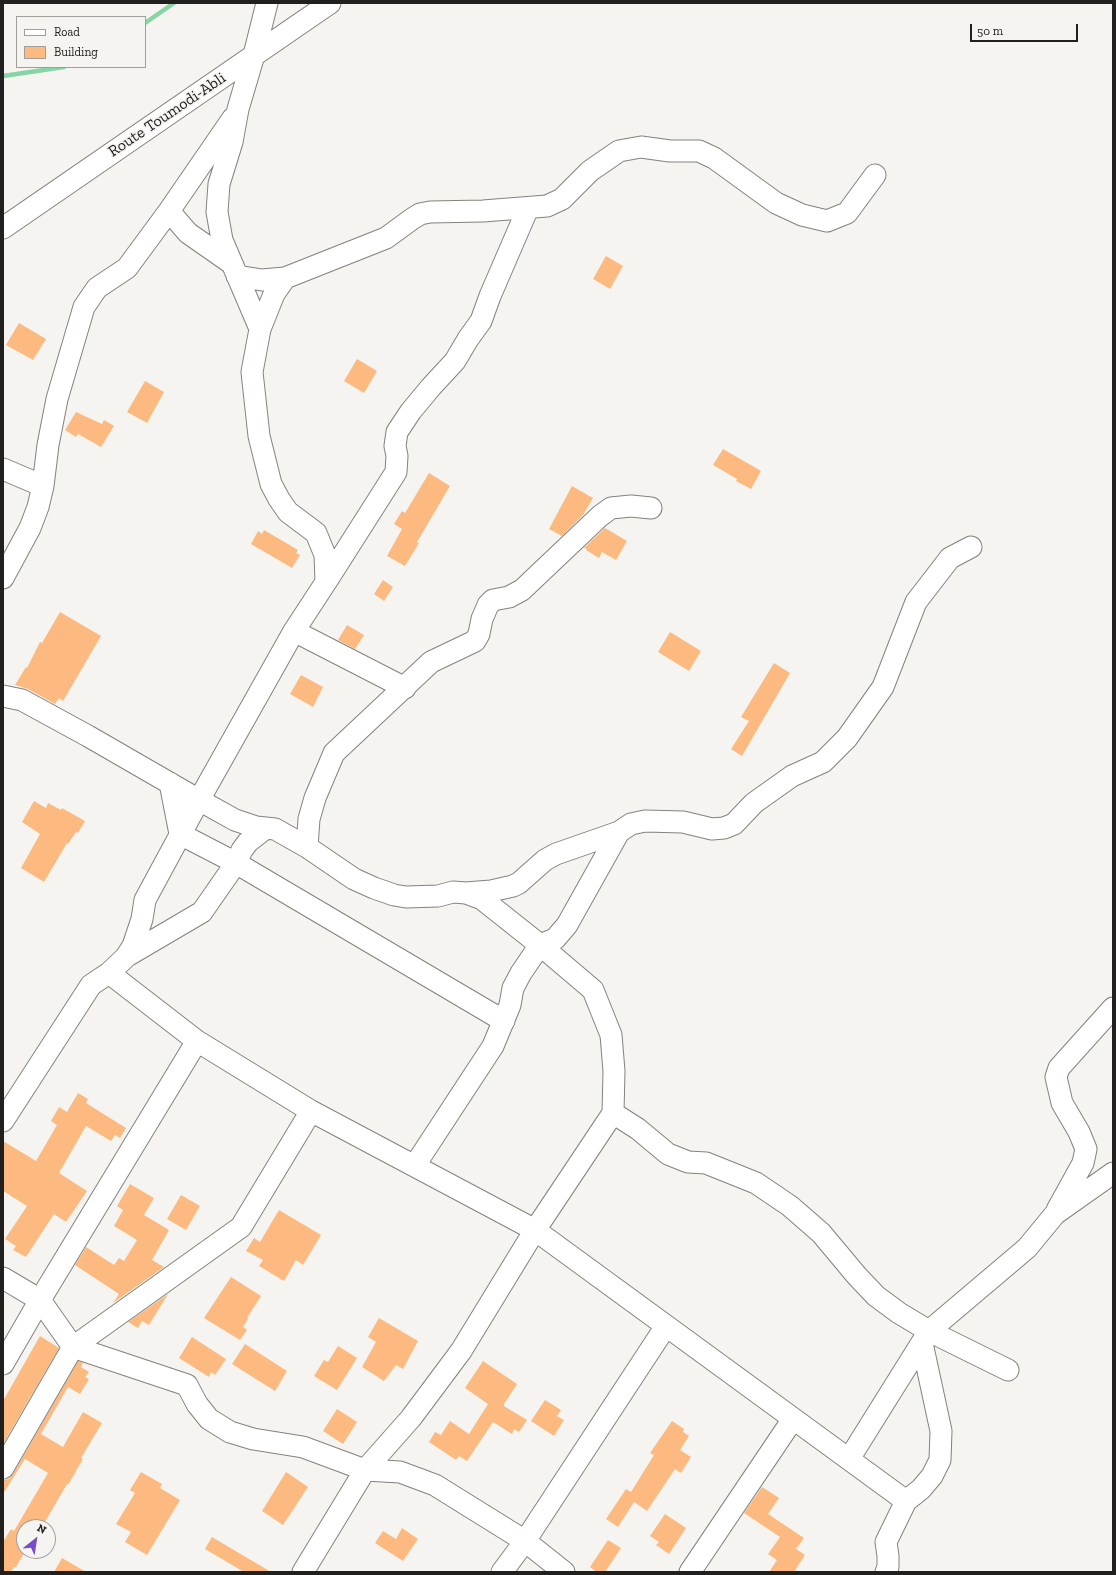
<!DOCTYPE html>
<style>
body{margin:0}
#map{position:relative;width:1116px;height:1575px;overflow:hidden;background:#f5f4f0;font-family:"Zilla Slab",serif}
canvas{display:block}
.frame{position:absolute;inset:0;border:4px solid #21201f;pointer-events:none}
.legend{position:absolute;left:16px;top:16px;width:130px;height:52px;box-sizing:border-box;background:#f5f4f0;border:1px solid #a09f9c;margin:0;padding:5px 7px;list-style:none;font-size:12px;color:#21201f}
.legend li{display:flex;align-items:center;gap:8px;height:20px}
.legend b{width:20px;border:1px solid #a09f9c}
.north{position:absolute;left:16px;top:1519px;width:40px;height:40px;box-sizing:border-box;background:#f5f4f0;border:1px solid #a09f9c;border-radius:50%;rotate:30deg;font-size:11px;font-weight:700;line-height:16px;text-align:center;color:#21201f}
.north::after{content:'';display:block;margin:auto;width:14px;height:18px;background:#764ec7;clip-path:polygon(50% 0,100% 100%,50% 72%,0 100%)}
.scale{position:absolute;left:970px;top:24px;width:108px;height:18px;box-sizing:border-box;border:2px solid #21201f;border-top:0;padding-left:5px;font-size:12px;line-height:14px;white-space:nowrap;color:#21201f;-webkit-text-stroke:3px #f5f4f0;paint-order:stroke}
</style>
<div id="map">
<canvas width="1116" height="1575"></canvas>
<div class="frame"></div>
<ul class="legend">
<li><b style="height:5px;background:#fff"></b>Road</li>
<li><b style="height:11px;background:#fcba81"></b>Building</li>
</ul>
<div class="north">N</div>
<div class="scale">50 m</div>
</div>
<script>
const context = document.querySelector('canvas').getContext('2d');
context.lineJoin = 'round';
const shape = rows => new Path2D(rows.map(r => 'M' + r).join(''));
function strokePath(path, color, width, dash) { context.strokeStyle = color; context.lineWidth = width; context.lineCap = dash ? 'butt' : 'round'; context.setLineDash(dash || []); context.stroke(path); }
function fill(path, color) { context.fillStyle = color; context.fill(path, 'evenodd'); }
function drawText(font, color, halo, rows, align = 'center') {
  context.font = font + ' "Zilla Slab",serif'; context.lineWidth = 3.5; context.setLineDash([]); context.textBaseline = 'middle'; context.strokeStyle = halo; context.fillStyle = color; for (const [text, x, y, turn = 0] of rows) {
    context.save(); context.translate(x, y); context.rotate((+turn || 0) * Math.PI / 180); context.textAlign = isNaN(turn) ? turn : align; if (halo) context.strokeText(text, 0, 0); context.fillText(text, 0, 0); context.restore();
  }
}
strokePath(shape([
 [145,23,174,3],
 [3,76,64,67]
]), '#85d6a4', 4.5);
fill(shape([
 [606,256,623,266,610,289,593,279],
 [19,323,46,339,33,360,6,345],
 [357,359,377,371,364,393,344,381],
 [145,381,164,392,147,423,127,412],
 [76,412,102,424,104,420,114,426,101,447,78,434,76,437,65,430],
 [723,449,761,471,751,489,736,481,737,479,713,465],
 [429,473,450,486,417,542,419,543,405,566,387,556,402,529,394,524,402,511,405,513],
 [572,486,593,498,583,515,562,536,549,529],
 [605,528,627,541,616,560,602,552,599,558,586,550,587,549,584,548],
 [264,530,298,550,296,553,300,555,292,568,251,544,258,531,262,534],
 [383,580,393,587,384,601,374,594],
 [60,612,101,636,63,701,59,698,55,704,28,689,15,685,26,667,27,668,40,642,42,643],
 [347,625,364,635,355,649,338,640],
 [670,632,701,651,689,671,658,652],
 [774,663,790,673,742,756,731,749,749,721,741,717],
 [301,675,323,687,313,707,290,694],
 [34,801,46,808,48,803,61,810,62,808,85,821,78,833,76,832,68,844,67,843,44,882,21,868,40,834,22,822],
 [78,1093,88,1099,86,1103,126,1128,120,1138,115,1135,111,1141,86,1126,59,1173,87,1191,66,1222,54,1214,26,1257,13,1250,16,1246,5,1239,27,1206,3,1191,3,1141,36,1161,57,1125,51,1121,59,1107,67,1112],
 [130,1184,154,1198,144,1215,169,1230,152,1260,164,1267,113,1303,119,1294,75,1265,86,1247,114,1265,119,1258,124,1261,137,1240,114,1226,123,1210,117,1206],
 [181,1195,200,1206,186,1230,167,1219],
 [279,1210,321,1235,303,1265,296,1260,284,1281,259,1266,263,1260,246,1251,254,1238,260,1242],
 [231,1277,261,1296,247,1318,248,1319,243,1327,247,1330,240,1340,204,1318],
 [168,1294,149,1325,142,1321,138,1328,128,1322],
 [379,1318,418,1341,403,1369,396,1365,384,1381,362,1367,376,1342,368,1337],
 [40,1336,59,1348,3,1444,3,1401],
 [192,1337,226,1359,215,1375,211,1372,209,1377,179,1358],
 [245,1344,287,1371,275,1391,232,1364],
 [338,1346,357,1358,337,1390,314,1376,324,1360,328,1362],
 [78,1361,83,1363,81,1367,89,1372,85,1377,89,1379,80,1394,68,1387,41,1434,63,1447,83,1412,102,1423,81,1458,83,1459,68,1485,67,1484,42,1527,24,1527,24,1553,16,1567,14,1567,11,1572,3,1572,3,1542,11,1529,14,1531,48,1473,25,1459,3,1494,3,1480,9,1479,13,1474],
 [483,1361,517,1384,504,1404,504,1406,527,1420,519,1432,514,1429,512,1434,493,1422,467,1461,459,1456,456,1460,429,1442,435,1432,441,1435,450,1421,469,1434,488,1404,465,1388],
 [545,1400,561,1410,557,1416,564,1420,554,1436,531,1421],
 [337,1409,357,1422,343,1444,323,1431],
 [672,1421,684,1429,683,1432,689,1436,680,1450,691,1457,681,1473,675,1469,647,1511,634,1502,618,1527,606,1519,626,1489,631,1492,654,1455,650,1453],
 [141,1472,162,1484,160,1488,180,1500,147,1555,125,1542,131,1532,116,1524,135,1493,130,1490],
 [286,1472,308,1487,283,1525,262,1511],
 [762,1487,779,1498,768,1514,804,1538,796,1549,805,1555,794,1572,769,1572,777,1560,768,1554,780,1537,744,1513],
 [665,1514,686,1528,669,1554,656,1545,659,1542,650,1536],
 [402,1528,418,1539,403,1561,375,1543,383,1531,396,1539],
 [212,1537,271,1572,244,1572,205,1549],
 [608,1540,621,1548,605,1572,597,1572,590,1567],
 [62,1558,86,1572,54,1572]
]), '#fcba81');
const minor = shape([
 [169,211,188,233,231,263],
 [3,228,330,3],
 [237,276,262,280,285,278],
 [260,329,274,294,285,278,386,238,412,219,420,214,430,212,483,211,547,206,562,199,590,171,619,151,641,147,670,151,699,151,714,158,776,203,802,215,827,221,847,213,875,175],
 [3,469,43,486],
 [3,578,30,528,38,507,43,486,48,445,57,399,84,307,97,288,127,268,169,211,233,118],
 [326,582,396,472,397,456,395,446,397,432,411,411,431,387,455,361,468,339,481,321,490,296,528,208],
 [294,631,405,688],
 [3,696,22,700,88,736,199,800,235,820,256,827,275,829,307,847,354,879,374,888,394,895,406,897,438,896,453,892,466,893,482,899,540,945,593,990,611,1035,614,1071,613,1113,535,1230,311,1111,197,1041,109,973,126,957,133,946,142,919,145,900,199,800,294,631,326,582,325,555,316,533,288,512,279,499,271,484,259,436,252,372,260,329,222,240,217,212,219,184,232,142,238,109,254,55,267,3],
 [170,783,180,834,236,863,504,1021],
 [307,847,309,819,315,798,334,753,431,662,475,641,479,634,482,619,488,605,493,600,509,597,522,590,600,516,611,508,631,506,651,508],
 [466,893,491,891,513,886,519,883,545,860,556,854,619,832],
 [127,956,202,912,236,863,242,850,248,842,266,828],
 [613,1113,638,1129,668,1154,688,1162,706,1163,756,1183,790,1206,821,1233,857,1276,876,1296,899,1313,929,1331,1008,1370],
 [3,1121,91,985,109,973],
 [415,1165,493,1046,510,1005,513,988,521,973,540,945,555,939,567,925,619,832,631,824,645,821,683,822,712,829,724,828,734,824,754,803,792,776,823,762,847,738,883,687,916,602,950,558,971,547],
 [1057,1210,1083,1163,1086,1149,1079,1132,1062,1103,1056,1077,1059,1068,1113,1008],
 [3,1278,40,1300,73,1347,187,1385,197,1404,209,1419,230,1432,253,1439,303,1447,365,1470,400,1472,435,1485,525,1541,502,1572],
 [3,1364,40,1300,197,1041],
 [849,1459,929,1331,1027,1248,1055,1214,1113,1173],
 [3,1468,73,1347,241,1227,311,1111],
 [906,1501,921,1489,932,1476,940,1460,941,1431,922,1343],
 [303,1572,365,1470,411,1418,461,1351,535,1230,906,1501,886,1542,888,1556,888,1567,886,1572],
 [564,1572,525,1541,666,1326],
 [690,1572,793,1419]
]);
strokePath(minor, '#83827e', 23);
strokePath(minor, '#fff', 21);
drawText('16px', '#21201f', '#f5f4f0', [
 ["Route Toumodi-Abli",167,115,-34]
]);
</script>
